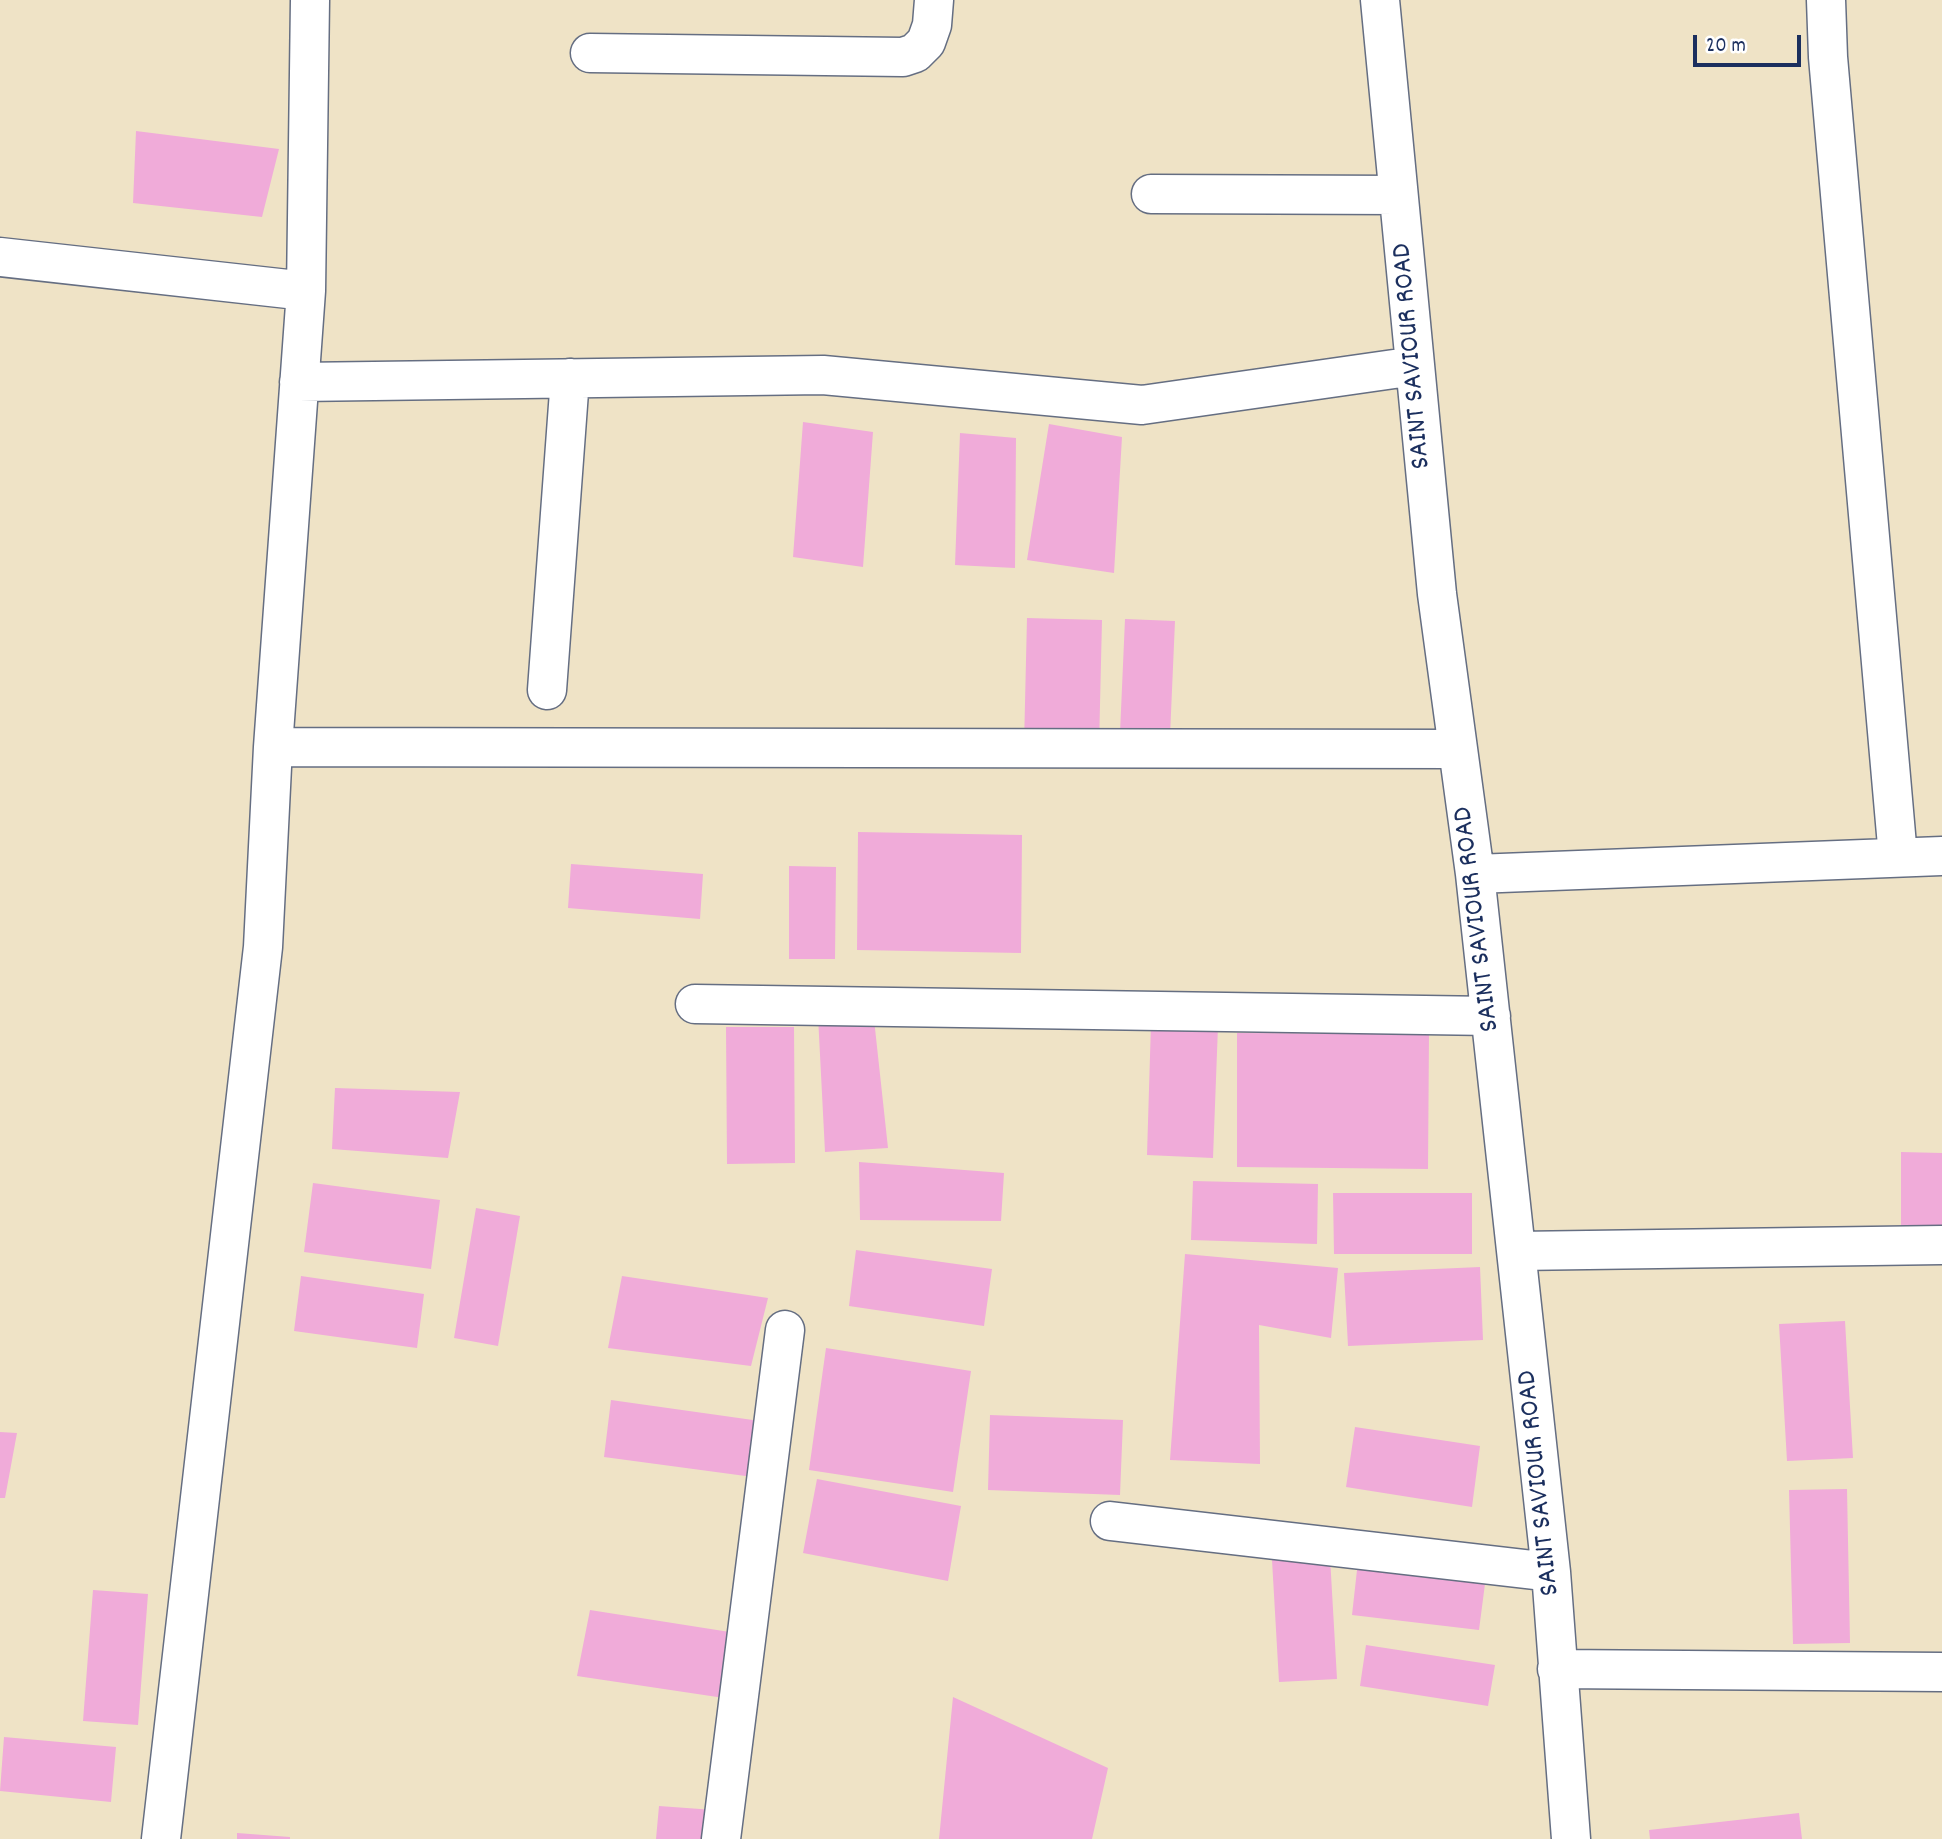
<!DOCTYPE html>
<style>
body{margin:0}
#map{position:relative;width:1942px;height:1839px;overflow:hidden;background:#efe3c6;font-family:Dekko,sans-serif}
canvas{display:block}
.scale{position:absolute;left:1693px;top:35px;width:108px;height:32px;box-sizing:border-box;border:4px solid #1b2f5e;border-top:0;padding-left:9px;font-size:21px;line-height:24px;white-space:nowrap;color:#1b2f5e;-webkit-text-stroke:5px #fff;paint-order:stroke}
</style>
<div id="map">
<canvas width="1942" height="1839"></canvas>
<div class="scale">20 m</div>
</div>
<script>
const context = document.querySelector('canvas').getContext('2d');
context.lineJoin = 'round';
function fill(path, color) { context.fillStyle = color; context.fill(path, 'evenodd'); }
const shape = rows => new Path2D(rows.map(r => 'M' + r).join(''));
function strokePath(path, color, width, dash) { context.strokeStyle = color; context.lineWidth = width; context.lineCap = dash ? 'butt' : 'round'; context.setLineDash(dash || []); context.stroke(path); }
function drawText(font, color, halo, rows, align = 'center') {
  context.font = font + ' Dekko,sans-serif'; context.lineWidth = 7; context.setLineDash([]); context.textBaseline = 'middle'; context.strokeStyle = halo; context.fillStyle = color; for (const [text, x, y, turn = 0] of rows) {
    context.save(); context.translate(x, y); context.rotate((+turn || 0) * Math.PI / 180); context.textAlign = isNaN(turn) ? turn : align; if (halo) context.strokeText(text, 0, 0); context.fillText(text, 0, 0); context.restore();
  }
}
fill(shape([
 [136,131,279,149,262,217,133,203],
 [803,422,873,432,863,567,793,557],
 [1049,424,1122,437,1114,573,1027,560],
 [960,433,1016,438,1015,568,955,565],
 [1027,618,1102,620,1099,747,1024,745],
 [1125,619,1175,621,1170,736,1120,733],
 [858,832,1022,835,1021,953,857,950],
 [571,864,703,874,700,919,568,908],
 [789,866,836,867,835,959,789,959],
 [873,1010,888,1148,825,1152,818,1016],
 [1151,1023,1218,1026,1213,1158,1147,1155],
 [726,1027,794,1027,795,1163,727,1164],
 [1237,1033,1429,1034,1428,1169,1237,1167],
 [335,1088,460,1092,448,1158,332,1149],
 [1901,1152,1942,1153,1942,1229,1901,1228],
 [859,1162,1004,1173,1001,1221,860,1220],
 [1193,1181,1318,1184,1317,1244,1191,1240],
 [313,1183,440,1200,431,1269,304,1252],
 [1333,1193,1472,1193,1472,1254,1334,1254],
 [476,1208,520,1216,498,1346,454,1338],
 [856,1250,992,1269,984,1326,849,1306],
 [1185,1254,1338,1268,1331,1338,1259,1325,1260,1464,1170,1460],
 [1480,1267,1483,1340,1348,1346,1344,1273],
 [301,1276,424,1294,417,1348,294,1331],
 [622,1276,768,1298,751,1366,608,1348],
 [1845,1321,1853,1458,1787,1461,1779,1324],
 [826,1348,971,1371,953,1492,809,1470],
 [611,1400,760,1421,753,1477,604,1457],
 [990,1415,1123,1420,1120,1495,988,1490],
 [1355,1427,1480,1446,1472,1507,1346,1487],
 [0,1432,17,1433,5,1498,0,1498],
 [817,1479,961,1506,948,1581,803,1553],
 [1847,1489,1850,1643,1793,1644,1789,1490],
 [1330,1557,1337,1679,1279,1682,1272,1560],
 [1358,1561,1486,1576,1479,1630,1352,1615],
 [93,1590,148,1594,138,1725,83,1721],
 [590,1610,736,1633,724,1698,577,1676],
 [1366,1645,1495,1665,1488,1706,1360,1686],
 [953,1697,1108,1768,1092,1839,939,1839],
 [4,1737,116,1747,111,1802,0,1791],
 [659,1806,714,1810,712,1839,656,1839],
 [1799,1813,1802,1839,1650,1839,1649,1830],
 [237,1833,290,1837,290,1839,237,1839]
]), '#f0abd9');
const minor = shape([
 [1380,0,1437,594,1475,874,1551,1572,1571,1839],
 [1826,0,1828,57,1898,857],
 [590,53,903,57,915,53,926,42,932,25,934,0],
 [1151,194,1398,195],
 [0,257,306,291],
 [299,382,823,375,1142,405,1415,366],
 [547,690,570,378],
 [273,747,1457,749],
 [1475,874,1942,856],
 [695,1004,1491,1016],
 [1517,1251,1942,1245],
 [1110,1521,1551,1572],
 [1557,1669,1942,1672],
 [161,1839,263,947,273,747,306,291,310,0],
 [721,1839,785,1330]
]);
strokePath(minor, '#656e82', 41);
strokePath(minor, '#fff', 38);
drawText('28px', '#1b2f5e', '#fff', [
 ["SAINT SAVIOUR ROAD",1414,356,-95],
 ["SAINT SAVIOUR ROAD",1479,919,-97],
 ["SAINT SAVIOUR ROAD",1541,1483,-96]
]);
</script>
